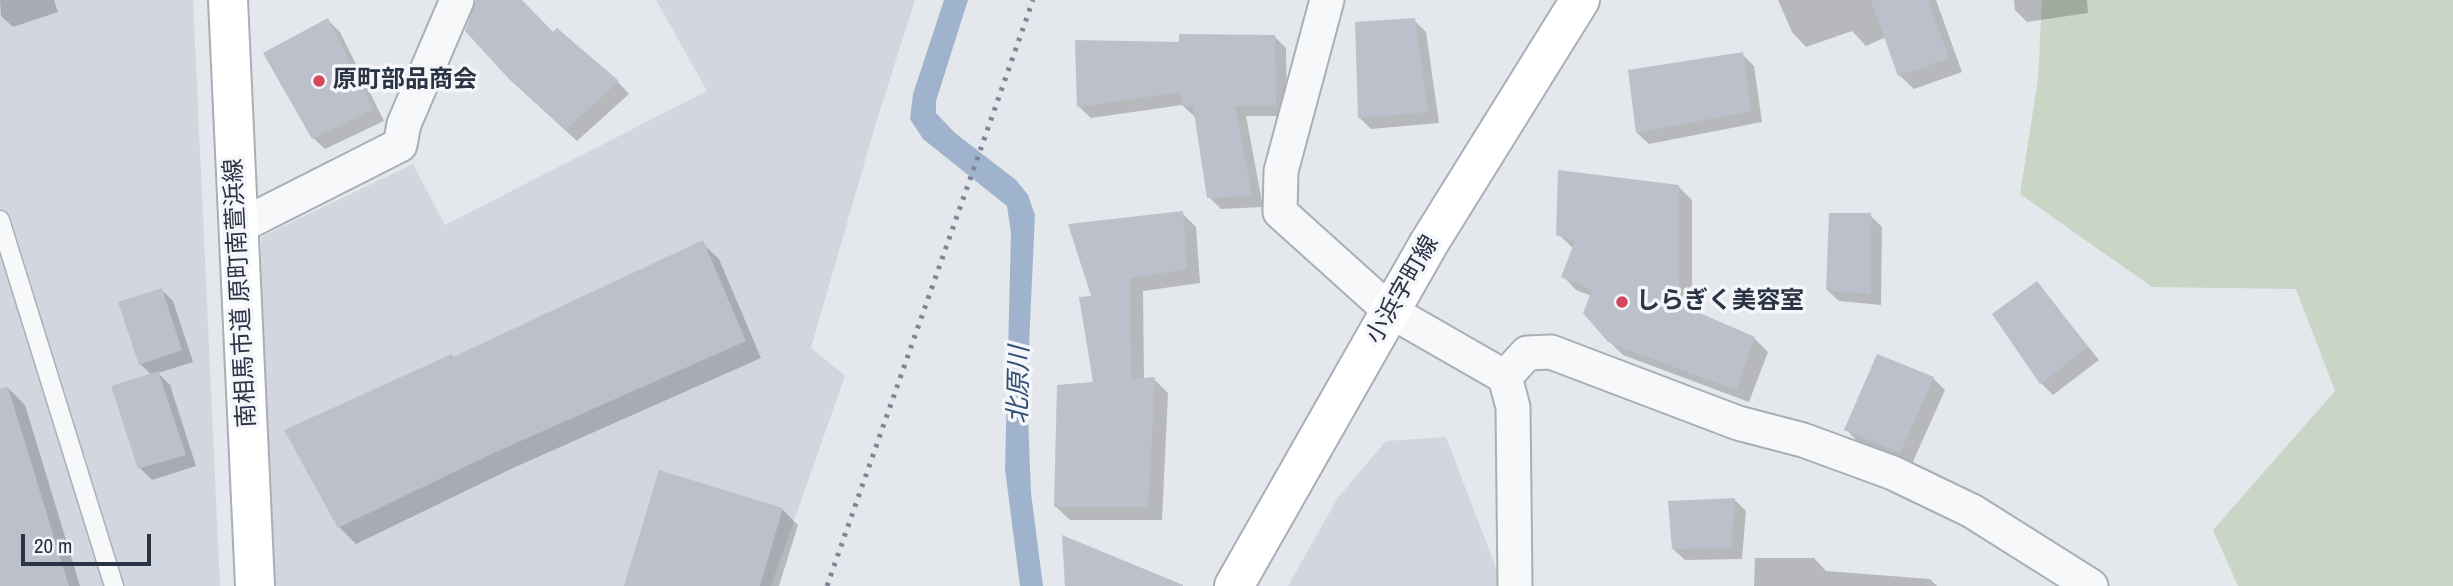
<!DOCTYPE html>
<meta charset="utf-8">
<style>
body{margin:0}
#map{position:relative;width:2453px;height:586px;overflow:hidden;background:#e4e7ec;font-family:"Archivo Narrow",sans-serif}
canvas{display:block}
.scale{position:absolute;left:21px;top:534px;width:130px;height:32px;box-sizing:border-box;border:4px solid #2b3445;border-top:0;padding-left:9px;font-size:21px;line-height:24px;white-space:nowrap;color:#2b3445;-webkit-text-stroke:5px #f4f6f9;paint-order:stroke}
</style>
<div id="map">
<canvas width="2453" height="586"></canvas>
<div class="scale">20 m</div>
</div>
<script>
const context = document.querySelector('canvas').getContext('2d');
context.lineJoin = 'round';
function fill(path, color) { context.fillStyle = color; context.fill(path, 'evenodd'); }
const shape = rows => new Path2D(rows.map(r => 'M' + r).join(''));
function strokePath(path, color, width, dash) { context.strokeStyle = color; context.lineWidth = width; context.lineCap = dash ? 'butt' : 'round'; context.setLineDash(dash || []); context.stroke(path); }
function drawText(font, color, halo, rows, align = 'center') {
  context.font = font + ' "Archivo Narrow","Noto Sans JP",sans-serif'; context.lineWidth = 7; context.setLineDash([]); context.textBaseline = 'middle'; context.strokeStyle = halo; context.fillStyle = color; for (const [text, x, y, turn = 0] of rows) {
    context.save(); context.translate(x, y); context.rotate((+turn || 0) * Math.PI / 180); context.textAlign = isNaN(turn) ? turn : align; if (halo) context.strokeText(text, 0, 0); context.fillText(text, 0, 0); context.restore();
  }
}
fill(shape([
 [0,0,193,0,220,586,0,586],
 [656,0,915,0,875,126,811,348,845,376,771,586,274,586,263,416,261,237,413,164,445,225,707,91],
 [1446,437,1503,586,1288,586,1337,499,1386,441]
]), '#d2d6de');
fill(shape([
 [2042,0,2453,0,2453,586,2238,586,2213,530,2335,391,2296,289,2152,287,2020,194,2038,79]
]), '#c9d6c5');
fill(shape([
 [944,0,968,0,936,101,936,113,955,133,1016,180,1028,195,1035,215,1027,390,1031,493,1043,586,1020,586,1005,469,1011,233,1007,206,923,139,910,119,913,94]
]), '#9fb4cc');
fill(shape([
 [0,0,54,0,58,12,13,27,1,16],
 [477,0,520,0,553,34,618,82,629,94,577,141,523,91],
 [1778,0,1936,0,1962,72,1914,89,1899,75,1886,37,1866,46,1852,31,1806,47,1792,32],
 [2014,0,2087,0,2088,13,2027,22,2015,10],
 [328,20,340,32,384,121,325,149,313,138],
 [1414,20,1426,32,1439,123,1371,129,1359,117],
 [1275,37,1286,48,1287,116,1246,116,1263,207,1221,209,1209,197,1195,117,1182,105,1091,118,1079,107],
 [1742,54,1754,66,1762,122,1649,144,1637,133],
 [1678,186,1692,200,1692,312,1754,338,1768,352,1749,402,1623,355,1609,341,1592,296,1576,290,1563,276,1573,248,1558,234],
 [1182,213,1196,227,1200,283,1143,291,1144,380,1154,379,1168,393,1162,520,1070,520,1056,507,1095,384,1093,298],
 [1870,215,1882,227,1881,305,1839,301,1827,290],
 [702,243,719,259,761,358,513,468,356,544,339,527,454,359],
 [2037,283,2099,360,2053,395,2041,383],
 [162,290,173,301,193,362,158,373,170,385,196,466,152,480,140,468,114,387,152,375,140,364],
 [1933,378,1945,390,1912,464,1857,441,1846,429],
 [7,387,25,405,80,586,0,586,0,389],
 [660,473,783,510,798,525,779,586,626,586],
 [1734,499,1746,511,1742,559,1685,560,1673,549],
 [1755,558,1814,558,1826,571,1930,579,1937,586,1754,586]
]), '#0003');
fill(shape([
 [476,0,522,0,553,32,557,28,619,81,565,130,509,79,465,31],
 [1871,0,1928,0,1949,58,1898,76],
 [328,18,373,109,312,139,263,53],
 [1415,18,1428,112,1358,118,1355,22],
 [1179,34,1275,35,1276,105,1235,106,1252,196,1207,198,1193,106,1182,106,1181,92,1077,107,1075,40,1179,42],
 [1743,52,1751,111,1636,133,1628,70],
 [1558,170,1679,185,1679,304,1755,337,1736,390,1608,342,1583,313,1592,290,1561,277,1575,241,1556,235],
 [1183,211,1187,269,1130,278,1131,379,1155,377,1148,507,1054,507,1057,385,1093,382,1079,297,1091,296,1068,224],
 [1829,213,1871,213,1871,294,1826,290],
 [703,240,746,341,496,452,338,528,284,430,452,354,453,357],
 [2037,281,2088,347,2040,384,1992,314],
 [162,288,182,350,139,365,118,302],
 [1877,354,1934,377,1900,453,1844,430],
 [158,371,186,455,138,469,111,386],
 [8,387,69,586,0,586,0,389],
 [659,470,783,508,760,586,624,586],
 [1735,498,1731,548,1672,549,1668,501],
 [1062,535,1183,585,1183,586,1065,586]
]), '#bbc0ca');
const lane = shape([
 [0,220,114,586]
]);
const street = shape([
 [1327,0,1281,171,1280,212,1390,311,1505,377,1513,407,1515,586],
 [238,227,400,145,404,124,457,0],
 [1505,377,1527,353,1551,352,1738,423,1803,440,1893,473,1972,511,2091,586]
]);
const secondary = shape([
 [228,0,255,586],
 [1234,586,1429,243,1580,0]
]);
strokePath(lane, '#a9aeb7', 21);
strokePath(street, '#a9aeb7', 37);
strokePath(secondary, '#a9aeb7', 42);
strokePath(lane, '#f7f8fa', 18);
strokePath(street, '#f7f8fa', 33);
strokePath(secondary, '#fff', 38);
strokePath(shape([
 [827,586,1033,0]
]), '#7d8696', 5, [3.5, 7]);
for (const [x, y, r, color] of [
 [319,81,7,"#d1495b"],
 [1622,302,7,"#d1495b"]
]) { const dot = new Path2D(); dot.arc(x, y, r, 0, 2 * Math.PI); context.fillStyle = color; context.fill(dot); strokePath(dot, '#f4f6f9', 2.5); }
drawText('bold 24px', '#2b3445', '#f4f6f9', [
 ["原町部品商会",333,81],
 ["しらぎく美容室",1636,302]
], 'left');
drawText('24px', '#2b3445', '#f4f6f9', [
 ["小浜字町線",1403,290,-60],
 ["南相馬市道 原町南萱浜線",241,293,-93]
]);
drawText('italic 26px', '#34527a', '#f4f6f9', [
 ["北原川",1020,385,-89]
]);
</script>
